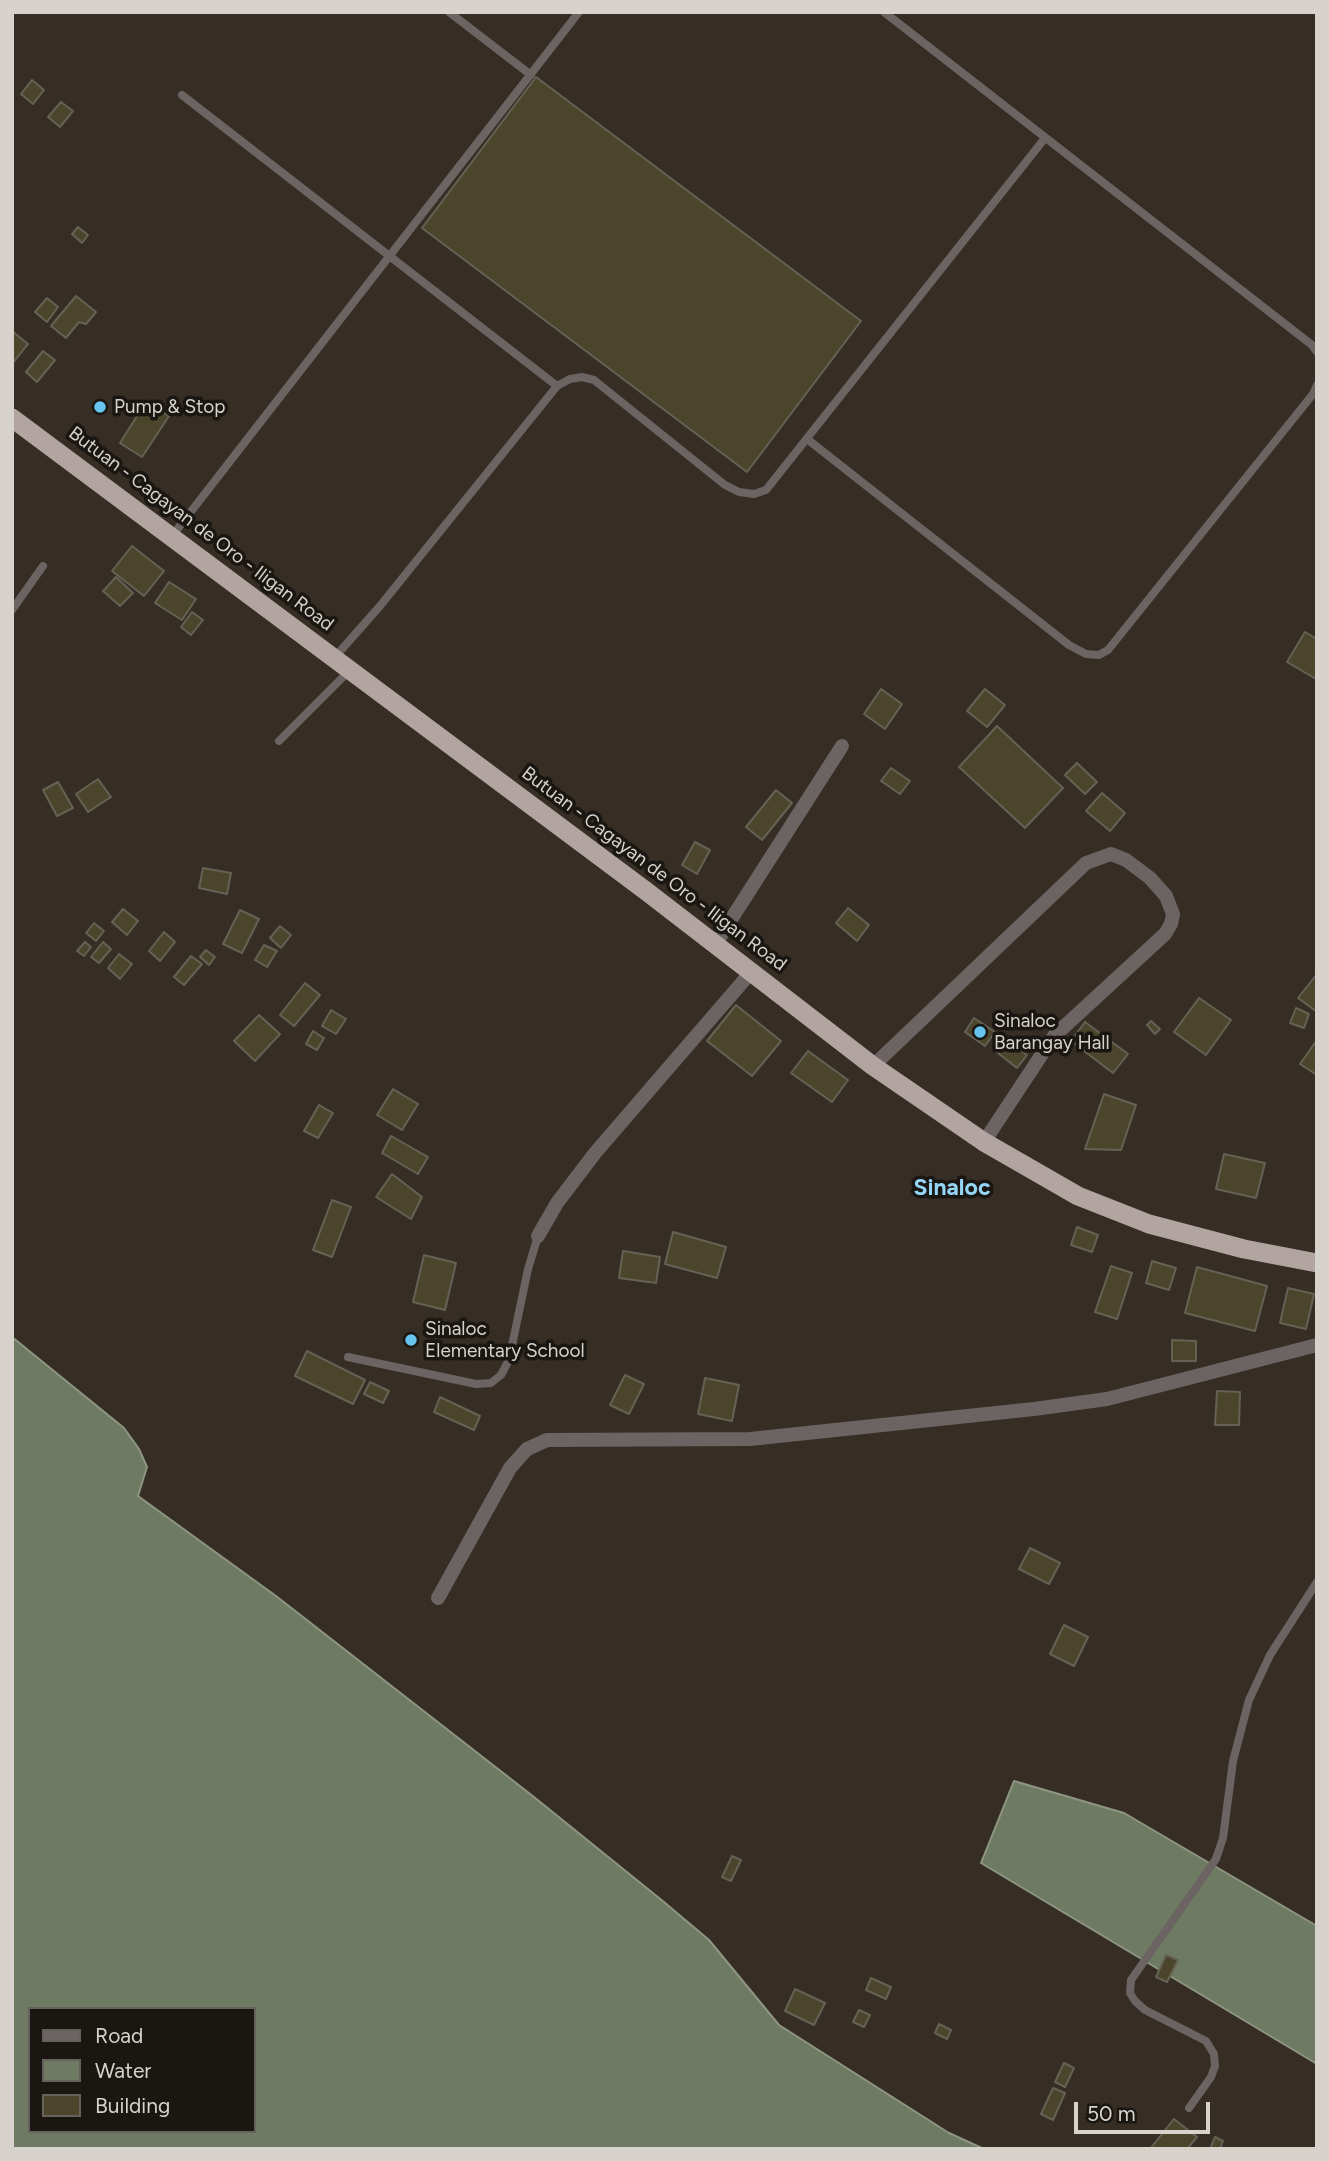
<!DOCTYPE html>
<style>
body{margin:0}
#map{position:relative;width:1329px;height:2161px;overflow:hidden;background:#362d25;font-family:Figtree,sans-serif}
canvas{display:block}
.frame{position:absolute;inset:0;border:14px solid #d8d2cd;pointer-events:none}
.legend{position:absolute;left:28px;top:2007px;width:228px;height:126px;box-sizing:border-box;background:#1a1612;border:2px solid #66615d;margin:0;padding:9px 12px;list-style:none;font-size:21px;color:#d8d2cd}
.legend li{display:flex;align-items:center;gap:14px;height:35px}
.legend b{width:35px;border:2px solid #66615d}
.scale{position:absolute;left:1074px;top:2102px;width:136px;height:32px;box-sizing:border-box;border:4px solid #d8d2cd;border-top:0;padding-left:9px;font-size:21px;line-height:24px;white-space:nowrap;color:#d8d2cd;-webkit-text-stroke:5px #1a1612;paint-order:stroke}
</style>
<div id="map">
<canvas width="1329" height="2161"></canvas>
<div class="frame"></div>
<ul class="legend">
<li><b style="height:9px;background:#6b6463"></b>Road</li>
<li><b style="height:19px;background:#6e7b62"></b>Water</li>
<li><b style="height:19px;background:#4a452b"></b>Building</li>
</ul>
<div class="scale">50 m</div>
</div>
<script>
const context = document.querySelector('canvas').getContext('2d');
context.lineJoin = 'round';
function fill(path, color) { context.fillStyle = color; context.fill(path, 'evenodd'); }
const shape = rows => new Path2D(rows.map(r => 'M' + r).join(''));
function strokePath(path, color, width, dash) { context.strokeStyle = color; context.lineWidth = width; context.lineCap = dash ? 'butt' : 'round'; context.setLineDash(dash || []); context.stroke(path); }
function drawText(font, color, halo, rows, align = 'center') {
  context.font = font + ' Figtree,sans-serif'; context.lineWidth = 7; context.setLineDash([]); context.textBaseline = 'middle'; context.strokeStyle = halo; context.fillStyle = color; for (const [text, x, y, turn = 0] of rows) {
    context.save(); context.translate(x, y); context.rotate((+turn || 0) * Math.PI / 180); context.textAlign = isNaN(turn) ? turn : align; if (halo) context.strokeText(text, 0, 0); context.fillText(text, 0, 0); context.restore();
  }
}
const water = shape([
 [12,1337,124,1428,139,1449,147,1467,138,1496,276,1596,534,1797,664,1902,709,1940,779,2025,949,2133,984,2149,12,2149,12,1337],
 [30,2009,254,2009,254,2131,30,2131,30,2009],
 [1014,1781,1124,1813,1317,1926,1317,2064,981,1863,1014,1781]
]);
fill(water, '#6e7b62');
strokePath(water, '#8e9582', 2);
const building = shape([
 [536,77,861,321,747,472,422,228,536,77],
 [32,80,44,90,33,104,21,94,32,80],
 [61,102,73,111,60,127,48,117,61,102],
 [78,227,88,235,82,243,72,234,78,227],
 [76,296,96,312,86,324,79,322,66,338,51,326,76,296],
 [47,298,58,307,47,322,35,312,47,298],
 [12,331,28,344,12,364,12,331],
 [43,351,55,360,37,382,26,372,43,351],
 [146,402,169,416,142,457,120,443,146,402],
 [132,546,164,571,144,596,112,571,132,546],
 [116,577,133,593,120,606,103,591,116,577],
 [169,582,196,599,182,620,155,603,169,582],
 [192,612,203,620,191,635,181,627,192,612],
 [1305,632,1317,639,1316,679,1287,662,1305,632],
 [881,689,902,704,885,729,864,714,881,689],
 [985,689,1005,705,987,727,967,711,985,689],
 [997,726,1063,788,1025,828,959,767,997,726],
 [1077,763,1097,782,1085,794,1065,775,1077,763],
 [891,768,910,781,900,794,881,781,891,768],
 [98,779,111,797,88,812,76,794,98,779],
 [58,782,73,808,57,816,43,790,58,782],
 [776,790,792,803,762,840,746,827,776,790],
 [1102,793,1125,813,1110,831,1086,811,1102,793],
 [695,842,710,850,697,874,682,865,695,842],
 [203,868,231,873,227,894,199,888,203,868],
 [848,908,869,925,857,941,836,923,848,908],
 [123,909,138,921,127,935,112,922,123,909],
 [240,910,259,919,242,953,223,944,240,910],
 [94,923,104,931,96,941,86,933,94,923],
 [280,926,291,935,281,948,270,938,280,926],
 [164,932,175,942,160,961,149,951,164,932],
 [85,942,91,947,84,956,77,951,85,942],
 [103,942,111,949,99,963,91,957,103,942],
 [264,945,277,951,267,967,255,960,264,945],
 [206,950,215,957,209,965,200,957,206,950],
 [119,954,132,964,120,979,108,968,119,954],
 [191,956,202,964,184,985,174,977,191,956],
 [1317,974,1317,1012,1298,998,1317,974],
 [305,983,320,995,294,1026,280,1015,305,983],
 [1199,998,1231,1020,1206,1055,1174,1032,1199,998],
 [736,1005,781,1041,752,1076,707,1041,736,1005],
 [1296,1008,1309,1014,1304,1028,1290,1023,1296,1008],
 [331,1010,346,1019,336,1034,322,1026,331,1010],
 [259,1015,280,1034,255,1061,234,1041,259,1015],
 [974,1018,995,1032,985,1046,965,1032,974,1018],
 [1151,1021,1160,1029,1155,1034,1147,1025,1151,1021],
 [1085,1022,1128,1054,1113,1073,1071,1041,1085,1022],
 [313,1031,324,1038,317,1050,306,1044,313,1031],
 [1003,1037,1027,1055,1017,1068,994,1050,1003,1037],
 [1317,1040,1317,1075,1300,1064,1317,1040],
 [808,1051,848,1080,832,1102,791,1073,808,1051],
 [393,1089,418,1104,402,1130,377,1115,393,1089],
 [1104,1094,1136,1105,1121,1150,1085,1149,1104,1094],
 [319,1105,333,1113,318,1138,304,1131,319,1105],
 [391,1136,428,1157,418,1174,382,1153,391,1136],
 [1224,1154,1265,1163,1256,1198,1216,1189,1224,1154],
 [392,1174,422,1197,411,1219,376,1197,392,1174],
 [332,1200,351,1207,332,1257,313,1250,332,1200],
 [1077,1227,1098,1235,1092,1252,1071,1245,1077,1227],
 [673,1232,726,1247,717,1278,665,1264,673,1232],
 [623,1251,660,1257,656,1283,619,1278,623,1251],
 [424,1255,456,1263,445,1310,413,1302,424,1255],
 [1152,1261,1176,1268,1169,1290,1146,1283,1152,1261],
 [1111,1266,1132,1273,1117,1319,1095,1312,1111,1266],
 [1197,1267,1267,1286,1255,1331,1185,1313,1197,1267],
 [1288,1288,1314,1294,1306,1329,1280,1323,1288,1288],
 [1172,1340,1196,1341,1196,1361,1172,1361,1172,1340],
 [307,1351,365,1380,353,1404,295,1376,307,1351],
 [625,1375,644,1384,629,1414,610,1405,625,1375],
 [705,1378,739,1385,732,1421,698,1414,705,1378],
 [370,1382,389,1391,383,1403,364,1394,370,1382],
 [1217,1391,1240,1392,1239,1425,1215,1425,1217,1391],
 [440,1397,480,1416,474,1430,434,1412,440,1397],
 [1030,1548,1060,1563,1049,1584,1019,1569,1030,1548],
 [1064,1625,1088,1637,1074,1666,1050,1654,1064,1625],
 [732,1856,741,1860,731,1881,722,1877,732,1856],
 [1166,1955,1178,1960,1167,1982,1156,1977,1166,1955],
 [871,1978,891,1987,886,1999,866,1990,871,1978],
 [795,1989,825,2003,814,2025,785,2011,795,1989],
 [859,2010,870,2015,864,2027,853,2022,859,2010],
 [939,2024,951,2030,947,2039,935,2033,939,2024],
 [1064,2063,1074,2068,1065,2087,1055,2082,1064,2063],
 [1053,2088,1065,2093,1053,2120,1041,2114,1053,2088],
 [1174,2119,1197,2137,1187,2149,1150,2149,1174,2119],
 [1215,2137,1223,2141,1220,2149,1210,2149,1215,2137]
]);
fill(building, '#4a452b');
strokePath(building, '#646255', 2);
strokePath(shape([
 [449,12,531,75],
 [884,12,1312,345,1317,352],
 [182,95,557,386,380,606,335,657],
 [557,386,570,379,582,377,594,380,725,485,739,492,754,494,766,490,1045,138],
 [807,439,1069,645,1086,654,1099,655,1108,650,1313,394,1317,385],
 [172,536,579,12],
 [12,610,43,566],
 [279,741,349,671],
 [348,1357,476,1384,491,1383,501,1375,509,1360,528,1269,538,1236],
 [1189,2108,1211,2077,1215,2066,1214,2054,1206,2041,1145,2010,1135,2001,1130,1993,1131,1980,1216,1859,1223,1838,1233,1761,1249,1700,1270,1655,1317,1582]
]), '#6b6463', 8);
strokePath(shape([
 [716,943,842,746],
 [873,1066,1086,863,1111,854,1126,860,1150,878,1166,896,1173,914,1171,924,1165,934,1054,1036,984,1142],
 [538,1236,557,1203,595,1153,752,971],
 [438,1598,510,1468,527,1449,547,1440,750,1439,1034,1409,1107,1399,1317,1345]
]), '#6b6463', 14);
strokePath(shape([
 [12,418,646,891,873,1066,984,1142,1078,1196,1149,1224,1244,1249,1317,1263]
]), '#b2a4a0', 19);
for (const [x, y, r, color] of [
 [100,407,7,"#67c4ef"],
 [980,1032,7,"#67c4ef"],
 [411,1340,7,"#67c4ef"]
]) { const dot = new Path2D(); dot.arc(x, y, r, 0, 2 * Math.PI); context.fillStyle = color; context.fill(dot); strokePath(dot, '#1a1612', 2.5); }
drawText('19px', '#d8d2cd', '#1a1612', [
 ["Pump & Stop",114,407],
 ["Sinaloc",994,1021],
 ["Barangay Hall",994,1043],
 ["Sinaloc",425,1329],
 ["Elementary School",425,1351]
], 'left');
drawText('19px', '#d8d2cd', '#1a1612', [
 ["Butuan - Cagayan de Oro - Iligan Road",201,529,37],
 ["Butuan - Cagayan de Oro - Iligan Road",654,869,37]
]);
drawText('bold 23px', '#95d6f6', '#1a1612', [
 ["Sinaloc",952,1188]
]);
</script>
